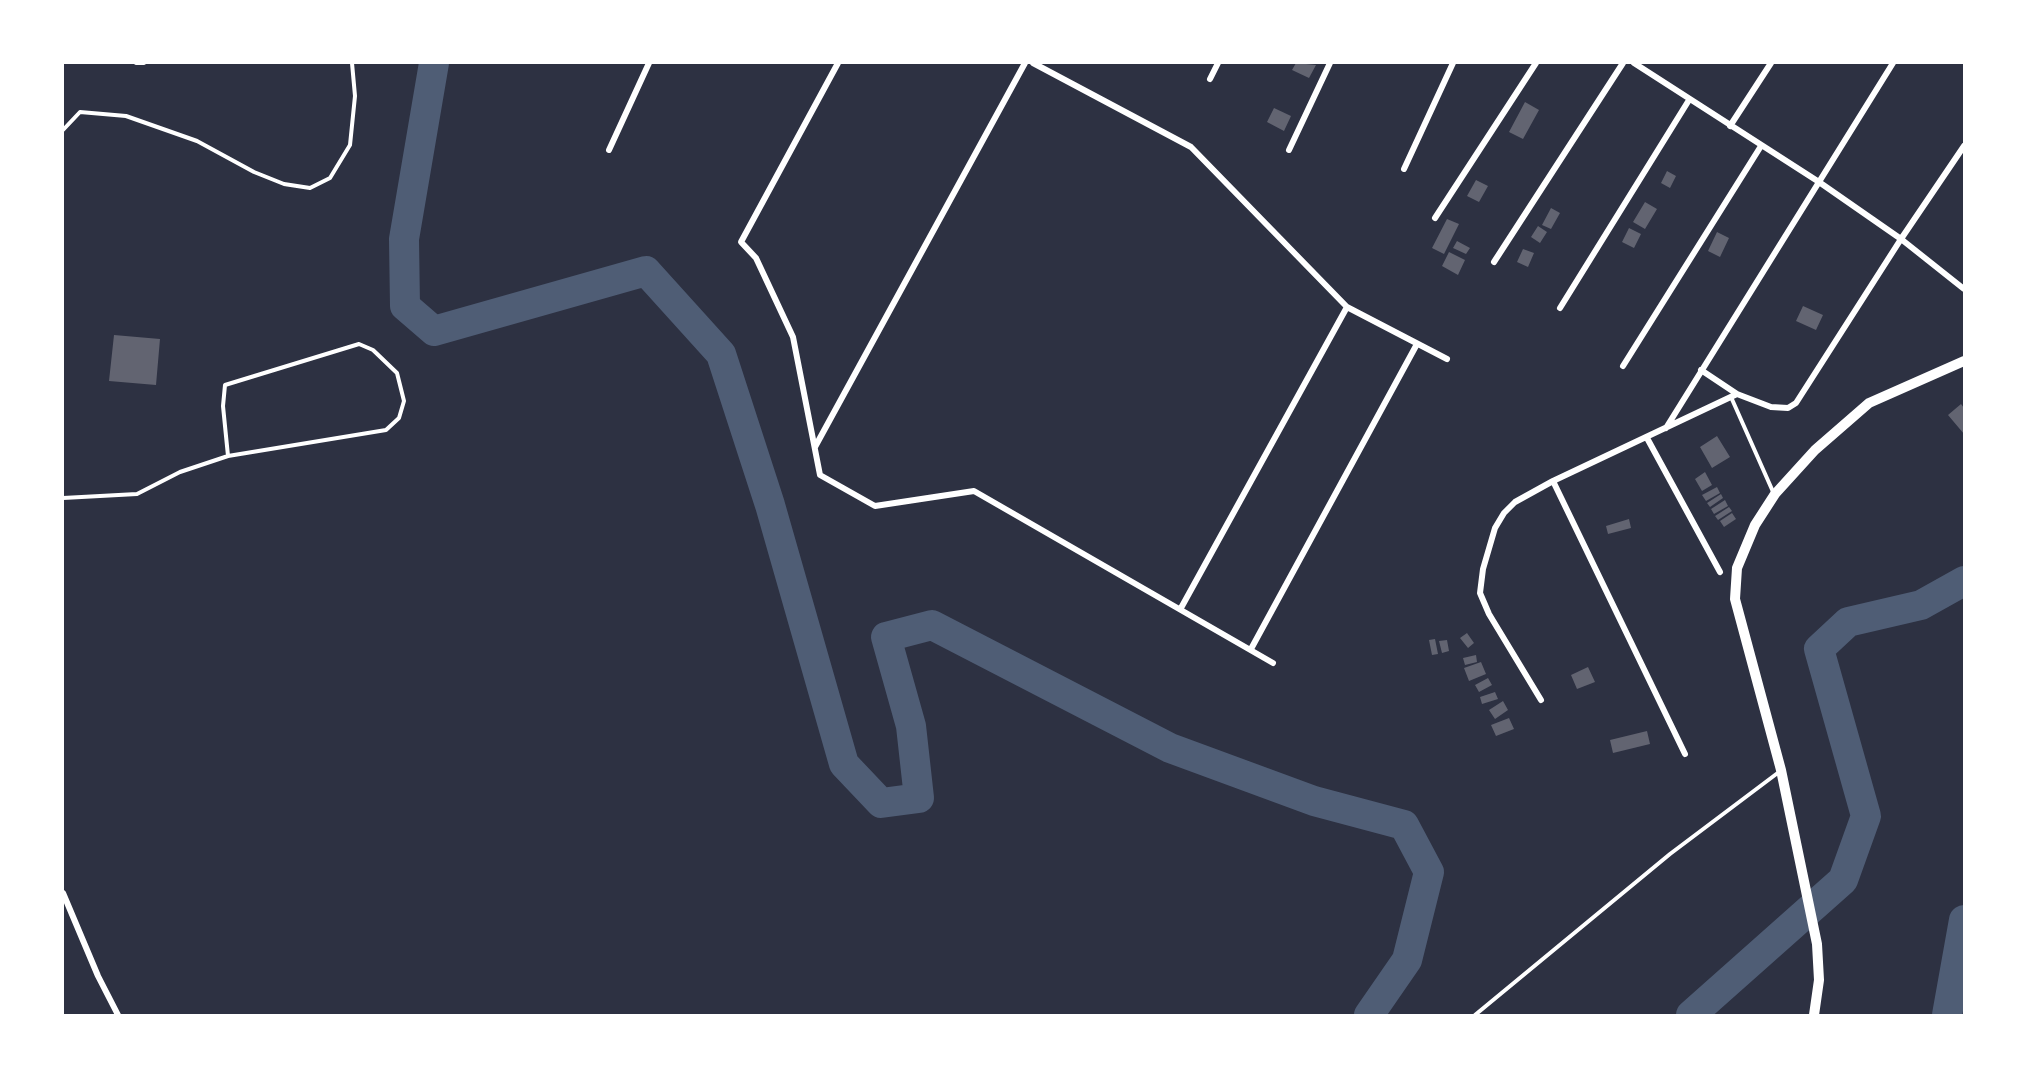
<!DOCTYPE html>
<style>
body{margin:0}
#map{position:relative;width:2027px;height:1078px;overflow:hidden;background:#2d3142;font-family:"Work Sans",sans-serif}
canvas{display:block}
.frame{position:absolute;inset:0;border:64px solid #fff;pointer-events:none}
</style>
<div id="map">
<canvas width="2027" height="1078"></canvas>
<div class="frame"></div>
</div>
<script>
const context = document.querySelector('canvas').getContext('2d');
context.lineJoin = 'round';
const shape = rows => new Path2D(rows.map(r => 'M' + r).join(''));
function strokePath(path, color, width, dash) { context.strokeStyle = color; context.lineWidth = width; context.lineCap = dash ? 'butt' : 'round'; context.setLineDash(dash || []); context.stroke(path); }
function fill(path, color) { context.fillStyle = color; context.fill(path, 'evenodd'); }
strokePath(shape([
 [434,63,404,239,405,306,434,331,646,271,721,354,770,505,844,764,881,803,919,798,911,726,886,637,932,625,1170,748,1314,801,1404,825,1429,872,1407,960,1369,1015],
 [1691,1015,1843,880,1866,816,1819,649,1848,622,1921,605,1964,581],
 [1947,1015,1964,920]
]), '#4f5d75', 30);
fill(shape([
 [1296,63,1316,65,1309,78,1292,70],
 [1525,102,1539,110,1523,139,1509,132],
 [1274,108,1291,116,1284,131,1267,122],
 [1667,171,1676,176,1670,188,1661,183],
 [1476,180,1488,186,1479,202,1467,196],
 [1645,202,1657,209,1645,229,1633,222],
 [1551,208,1560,213,1551,229,1542,225],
 [1447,219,1459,224,1444,254,1432,248],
 [1538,226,1547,232,1540,243,1531,237],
 [1629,228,1641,234,1634,248,1622,242],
 [1717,232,1729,238,1720,257,1708,251],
 [1457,241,1470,248,1466,254,1453,248],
 [1523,249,1534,253,1528,267,1517,262],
 [1449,252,1465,260,1458,275,1442,266],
 [1803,306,1823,315,1816,330,1796,321],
 [114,335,160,339,156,385,109,381],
 [1961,404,1964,408,1964,434,1948,415],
 [1717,436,1730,457,1712,468,1700,447],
 [1705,472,1712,485,1702,491,1695,479],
 [1717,487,1720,493,1706,501,1702,495],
 [1721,494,1723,498,1710,507,1707,503],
 [1725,500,1728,506,1714,514,1711,509],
 [1729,507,1732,511,1718,520,1715,516],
 [1732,513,1736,519,1724,527,1720,521],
 [1629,519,1631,528,1608,534,1606,526],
 [1467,633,1474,643,1468,648,1460,638],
 [1435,639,1438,654,1432,655,1429,640],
 [1447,640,1449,651,1442,653,1439,641],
 [1476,655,1477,662,1465,665,1463,658],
 [1481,662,1486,674,1469,681,1464,668],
 [1588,667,1595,682,1577,689,1571,675],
 [1488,678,1492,685,1479,692,1475,685],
 [1495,692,1498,699,1482,704,1480,697],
 [1503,701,1508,710,1495,719,1489,710],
 [1509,718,1514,729,1496,736,1491,725],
 [1647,731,1650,744,1613,753,1610,740]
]), '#626471');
strokePath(shape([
 [136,63,144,63],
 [63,130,80,112,126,116,197,141,254,172,284,184,310,188,330,178,350,145,355,96,352,63],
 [1731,397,1774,494],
 [63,498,137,494,180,472,228,456,386,430,399,418,404,401,397,373,373,350,359,344,225,385,223,406,228,456],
 [1475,1015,1670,854,1779,772]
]), '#fff', 4);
strokePath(shape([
 [838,63,741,242,756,258,793,337,820,475,875,506,974,491,1273,663],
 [1033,63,1191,147,1347,307,1447,359],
 [1634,63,1819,182,1901,239,1964,289],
 [1210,79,1218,63],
 [1730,126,1771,63],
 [609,150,649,63],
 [1289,150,1330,63],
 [1404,169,1453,63],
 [1435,218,1536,63],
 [1494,262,1623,63],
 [1560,308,1689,100],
 [1623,366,1761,146],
 [1701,370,1737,394,1771,407,1788,408,1796,403,1901,239,1964,146],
 [1666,428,1893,63],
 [1647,438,1720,572],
 [815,447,1025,63],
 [1553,481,1685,754],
 [1181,608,1347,307],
 [1251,649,1417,344],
 [1541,700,1489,614,1480,593,1483,569,1495,528,1504,513,1515,502,1553,481,1737,394],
 [63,893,98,976,118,1015]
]), '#fff', 6);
strokePath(shape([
 [1814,1015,1819,980,1817,944,1781,770,1735,599,1737,568,1755,525,1775,494,1815,450,1869,403,1964,361]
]), '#fff', 10);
</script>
